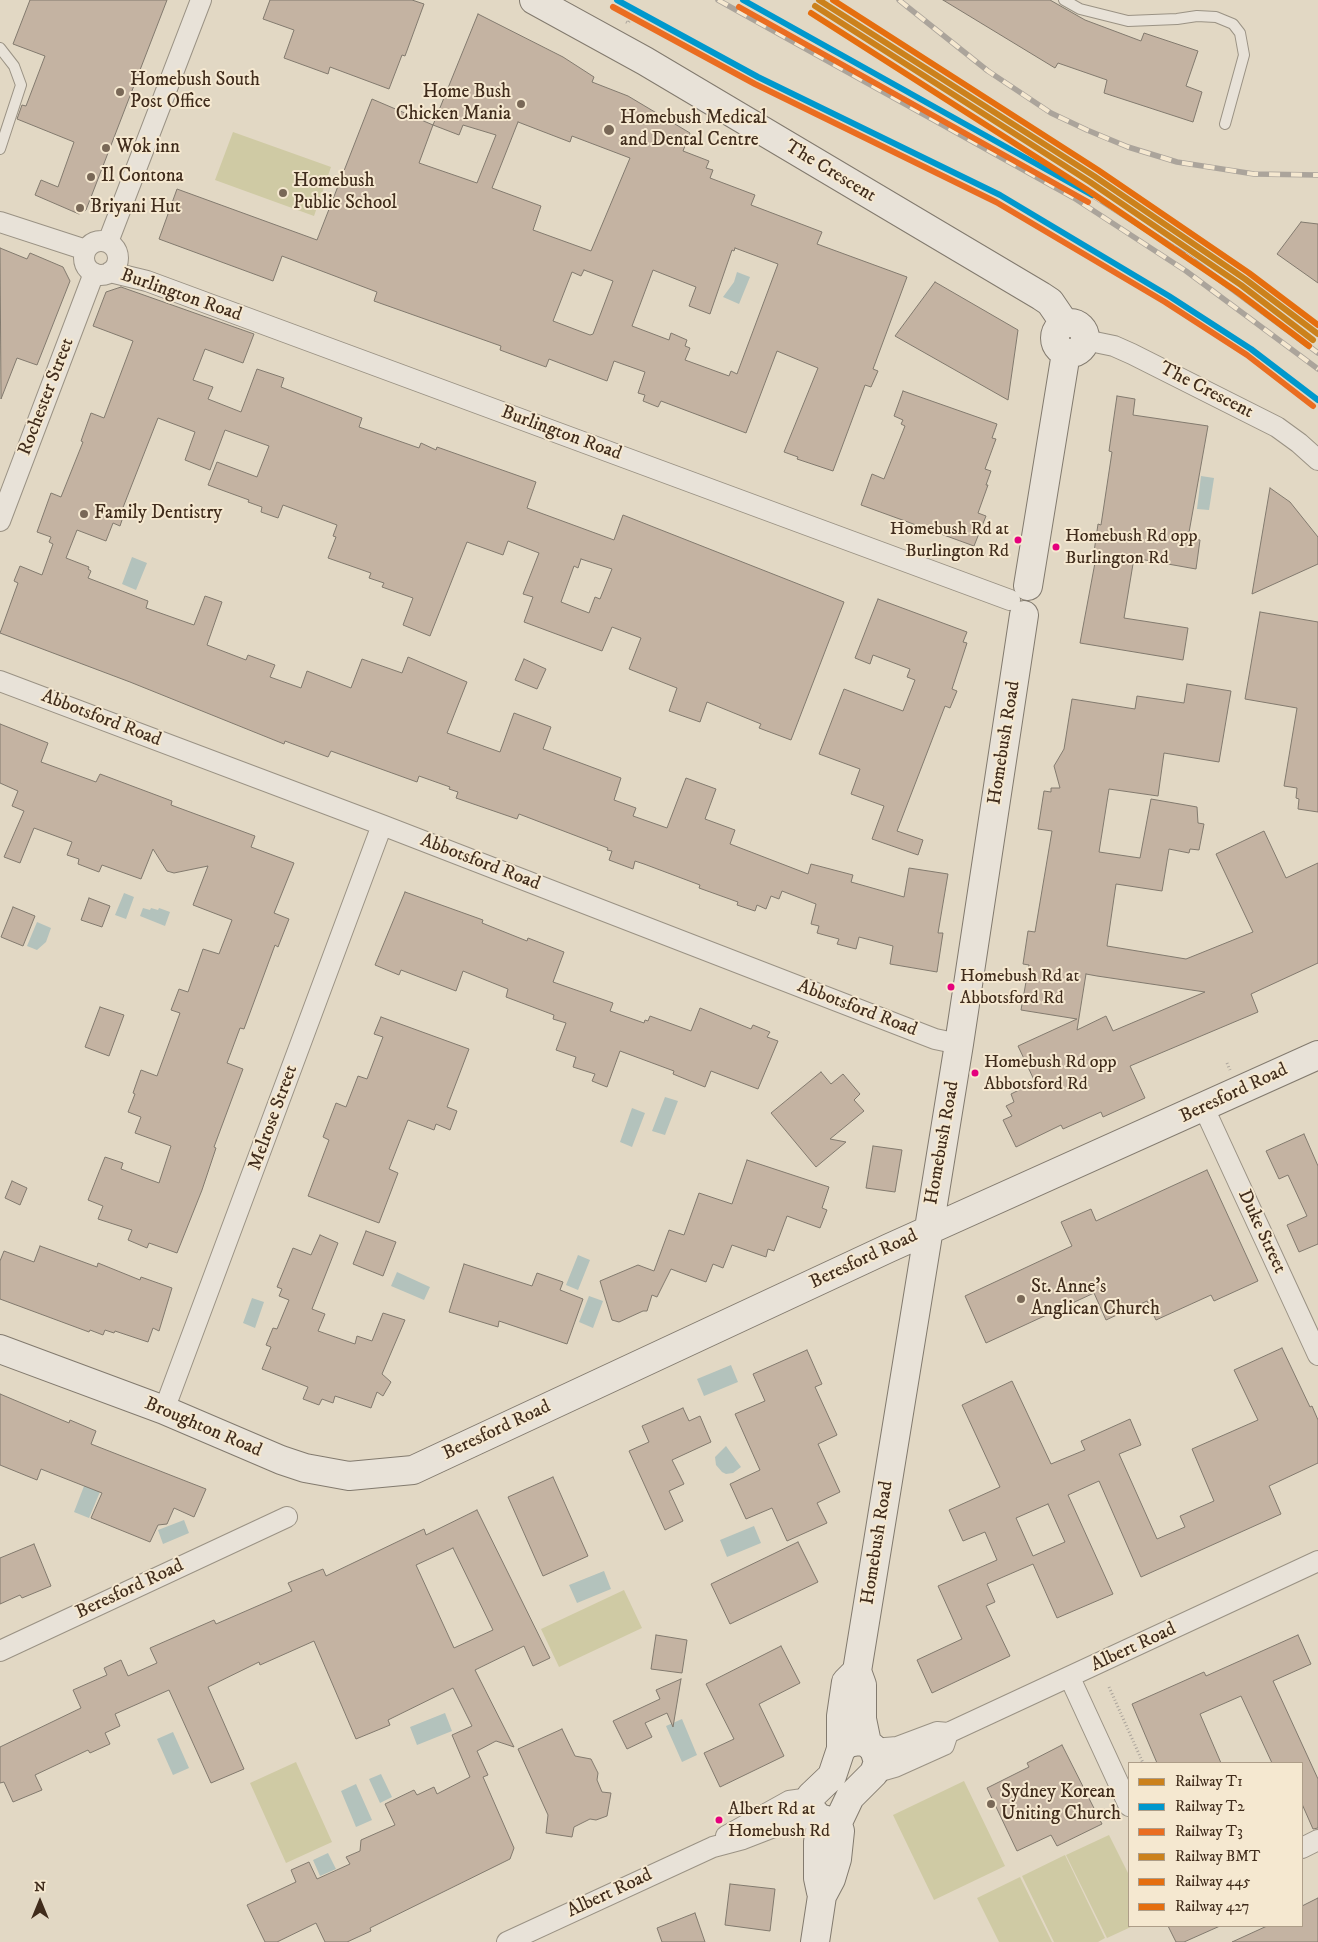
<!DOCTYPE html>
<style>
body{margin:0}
#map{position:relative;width:1318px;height:1942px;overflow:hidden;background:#e2d8c4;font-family:"IM FELL DW Pica",serif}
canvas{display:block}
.legend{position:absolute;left:1128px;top:1762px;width:175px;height:165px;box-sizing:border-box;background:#f5e8d0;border:1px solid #ad9d88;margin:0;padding:6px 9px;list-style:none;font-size:15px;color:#402c1c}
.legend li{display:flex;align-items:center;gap:10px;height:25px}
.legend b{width:25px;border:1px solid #ad9d88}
.north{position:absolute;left:15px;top:1877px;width:50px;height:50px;-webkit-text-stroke:4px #f5e8d0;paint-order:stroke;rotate:0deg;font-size:14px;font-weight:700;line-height:20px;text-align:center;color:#402c1c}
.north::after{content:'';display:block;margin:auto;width:18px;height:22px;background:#402c1c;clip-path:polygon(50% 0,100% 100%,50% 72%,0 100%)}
</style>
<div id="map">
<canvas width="1318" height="1942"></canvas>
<ul class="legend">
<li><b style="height:6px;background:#cb811c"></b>Railway T1</li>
<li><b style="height:6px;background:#0098cd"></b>Railway T2</li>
<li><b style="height:6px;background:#ea6d21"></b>Railway T3</li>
<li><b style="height:6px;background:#cb811c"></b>Railway BMT</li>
<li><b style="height:6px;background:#e56e0f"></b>Railway 445</li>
<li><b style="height:6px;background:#e56e0f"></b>Railway 427</li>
</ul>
<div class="north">N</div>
</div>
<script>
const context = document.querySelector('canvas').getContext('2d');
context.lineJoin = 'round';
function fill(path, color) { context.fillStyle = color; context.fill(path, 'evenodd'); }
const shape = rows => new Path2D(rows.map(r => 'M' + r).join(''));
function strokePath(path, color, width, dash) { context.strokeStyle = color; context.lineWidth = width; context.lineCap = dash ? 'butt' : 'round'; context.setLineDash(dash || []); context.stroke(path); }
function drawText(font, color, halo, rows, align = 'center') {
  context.font = font + ' "IM FELL DW Pica",serif'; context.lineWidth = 4; context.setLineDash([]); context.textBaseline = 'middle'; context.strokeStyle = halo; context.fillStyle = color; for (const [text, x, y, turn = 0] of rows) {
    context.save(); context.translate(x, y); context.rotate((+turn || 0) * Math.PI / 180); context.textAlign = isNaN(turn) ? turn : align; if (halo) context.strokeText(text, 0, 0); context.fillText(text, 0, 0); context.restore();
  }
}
fill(shape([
 [233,132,331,167,314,216,215,180],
 [624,1590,642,1628,559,1667,541,1629],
 [296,1762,332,1842,286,1863,250,1783],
 [964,1781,1005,1866,934,1900,893,1815],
 [1109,1835,1129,1875,1129,1926,1133,1926,1107,1938,1066,1855],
 [1065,1855,1105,1938,1098,1942,1054,1942,1022,1876],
 [1020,1877,1052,1942,999,1942,977,1898]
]), '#cfcaa4');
fill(shape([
 [737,272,750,277,739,304,723,297,734,282],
 [1201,476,1214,478,1209,510,1197,509],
 [132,557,147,563,136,590,122,584],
 [124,893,134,897,126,919,115,915],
 [143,908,150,910,151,908,158,910,159,908,170,912,165,926,140,916],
 [37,922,51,928,46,942,37,950,27,946],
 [665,1097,678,1101,665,1135,652,1131],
 [632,1108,645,1113,632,1147,620,1142],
 [578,1255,590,1260,578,1290,566,1285],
 [397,1272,430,1287,424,1300,391,1286],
 [589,1296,603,1301,593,1328,579,1322],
 [252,1298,264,1302,255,1328,243,1323],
 [731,1365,738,1382,704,1396,697,1379],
 [726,1446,741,1467,733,1473,726,1474,722,1472,716,1465,715,1457],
 [86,1481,102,1487,89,1518,74,1512],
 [184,1520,189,1533,163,1544,158,1530],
 [754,1526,761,1543,727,1557,720,1540],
 [604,1571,611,1589,577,1603,569,1585],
 [445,1713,452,1731,417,1745,410,1727],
 [682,1719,697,1755,682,1762,666,1726],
 [173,1732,189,1768,173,1775,157,1739],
 [381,1774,392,1797,380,1803,369,1779],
 [356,1784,372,1820,356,1827,341,1791],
 [328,1853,336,1869,320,1876,313,1860]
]), '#b3c2bc');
const building = shape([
 [30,0,167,0,86,210,79,214,35,195,41,180,58,187,74,142,17,119,22,105,26,106,45,56,13,44,30,0],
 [270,0,412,0,424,4,405,56,402,55,389,89,330,67,328,74,284,58,294,30,263,19,270,0],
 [943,0,1050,0,1085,20,1141,41,1144,33,1198,51,1186,86,1202,92,1193,122,1104,93,1107,80,1058,63,1055,68,943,0],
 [478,14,563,57,594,77,592,82,628,96,690,133,683,151,709,161,706,168,713,170,710,178,755,195,751,205,822,232,817,244,907,277,873,369,878,371,871,387,865,385,833,471,797,459,798,457,784,452,818,368,777,351,746,433,661,401,658,407,643,401,645,395,638,393,645,372,614,361,607,381,549,359,546,367,500,350,501,346,374,301,377,292,282,256,273,281,159,239,177,189,317,240,372,99,433,125,478,14],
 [518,122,570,142,572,136,630,158,591,251,533,230,541,206,492,188,518,122],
 [433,125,459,135,463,125,496,135,477,183,419,163,433,125],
 [735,248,778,264,737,374,731,371,729,376,685,360,690,348,685,346,687,340,671,333,669,340,632,326,653,270,696,287,689,306,710,314,732,250,734,251,735,248],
 [584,270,613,281,593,334,590,335,553,321,572,272,581,276,584,270],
 [1301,222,1318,224,1318,283,1277,254,1301,222],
 [0,248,27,259,30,253,63,267,70,281,37,365,17,358,1,399,0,248],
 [935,282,1018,330,1008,400,895,336,935,282],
 [121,287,254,334,243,363,205,349,193,380,213,387,208,399,241,412,257,369,284,378,281,387,362,418,359,427,419,448,421,443,436,450,437,447,536,482,527,508,614,540,623,515,844,602,791,740,759,728,761,724,707,702,700,722,669,711,677,688,629,669,641,638,612,627,602,651,524,622,533,597,523,594,539,553,508,541,503,555,467,542,430,636,403,625,413,598,382,587,384,583,369,578,371,573,328,558,336,537,333,536,337,525,283,505,278,518,261,512,262,507,248,502,249,500,208,485,217,462,257,477,269,446,225,430,210,470,185,460,195,432,158,418,122,510,125,511,120,526,113,523,106,541,77,530,66,558,89,567,88,569,91,571,88,578,148,601,146,608,194,625,205,596,222,602,207,645,246,660,248,655,275,665,270,677,301,688,307,671,351,688,362,659,402,673,408,657,467,682,447,733,500,752,514,713,551,727,543,749,621,778,614,800,636,808,633,816,667,828,686,778,716,789,705,819,735,830,730,844,808,874,811,864,853,875,851,882,904,897,909,868,948,874,938,933,943,933,937,972,890,964,893,946,859,937,856,949,837,944,839,939,817,933,819,926,811,924,816,904,782,891,779,899,771,896,766,909,757,905,755,911,737,905,738,902,699,888,700,885,644,864,635,861,633,869,609,860,612,851,607,850,608,848,519,814,517,819,456,798,458,792,449,789,450,787,419,776,417,782,331,751,328,757,285,741,284,744,130,682,0,633,18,583,14,581,20,566,42,575,53,544,49,542,51,537,37,532,51,493,61,497,83,442,81,441,91,413,104,418,133,341,93,326,106,292,121,287],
 [581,559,612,569,600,599,595,597,589,613,561,602,574,566,578,568,581,559],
 [903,391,997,424,992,438,996,439,985,469,991,471,986,485,988,485,978,513,986,516,974,546,861,505,872,474,884,479,905,426,901,424,903,420,894,416,903,391],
 [1117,396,1135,399,1133,415,1208,426,1188,538,1200,540,1196,569,1134,558,1124,618,1188,628,1183,660,1080,643,1097,552,1094,552,1098,524,1101,525,1112,452,1109,451,1117,396],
 [1270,488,1290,502,1318,537,1318,564,1252,594,1270,488],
 [878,599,967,632,963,642,967,643,952,689,957,691,950,708,945,706,897,831,923,840,918,855,872,839,884,806,851,794,860,769,819,754,844,689,903,711,915,680,907,677,910,669,873,655,870,664,855,658,878,599],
 [1260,612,1318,622,1318,812,1298,809,1299,799,1296,798,1297,788,1284,786,1297,708,1245,699,1260,612],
 [524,659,546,669,537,689,515,680,524,659],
 [1187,684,1231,691,1219,762,1164,753,1158,796,1109,789,1099,852,1140,858,1151,799,1197,807,1198,823,1204,824,1199,850,1190,849,1189,853,1169,849,1162,891,1116,884,1107,946,1186,959,1253,932,1216,854,1264,831,1286,878,1318,863,1318,963,1251,994,1258,1012,1130,1066,1145,1098,1103,1117,1101,1112,1063,1129,1061,1125,1016,1147,1003,1120,1012,1116,1006,1106,1014,1102,1011,1094,1035,1082,1018,1046,1077,1019,1021,1010,1029,965,1023,964,1028,931,1035,932,1052,831,1038,829,1044,791,1051,792,1051,788,1060,788,1054,766,1064,749,1072,699,1135,709,1137,696,1184,703,1187,684],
 [1086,974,1097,976,1205,992,1113,1031,1106,1016,1077,1030,1086,974],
 [0,724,48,743,41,762,96,782,100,774,172,801,171,805,255,836,251,847,294,863,274,913,289,919,278,947,275,945,244,1029,240,1028,227,1063,243,1069,214,1147,216,1148,202,1190,177,1253,149,1243,147,1248,128,1240,132,1230,98,1219,103,1206,88,1200,105,1157,123,1163,121,1169,159,1183,171,1146,135,1133,141,1117,128,1112,135,1094,133,1093,141,1070,157,1076,180,1013,171,1010,179,989,188,992,203,949,219,954,232,920,193,905,208,866,174,873,167,871,153,849,141,879,102,865,99,872,78,864,79,859,67,855,72,842,34,828,20,863,4,857,24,811,12,806,18,791,0,783,0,724],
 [405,892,483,920,482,923,527,941,528,938,564,952,553,982,613,1003,610,1011,644,1023,645,1020,648,1021,650,1016,691,1031,700,1008,751,1029,753,1025,770,1032,767,1037,778,1041,758,1089,711,1071,705,1087,673,1074,674,1071,620,1051,607,1087,592,1081,595,1074,573,1067,576,1057,556,1050,566,1023,553,1019,554,1015,506,997,508,989,463,971,456,991,401,970,399,975,375,965,405,892],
 [89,898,110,906,102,927,81,920,89,898],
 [13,907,35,916,23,946,1,937,13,907],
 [100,1007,124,1015,109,1056,85,1047,100,1007],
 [381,1017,469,1049,447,1107,457,1111,450,1130,436,1124,434,1130,408,1120,389,1169,398,1173,379,1223,308,1196,329,1140,323,1137,336,1103,346,1107,358,1076,367,1079,383,1037,374,1034,381,1017],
 [821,1072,831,1084,843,1074,860,1094,854,1100,864,1111,830,1139,846,1142,816,1167,771,1113,821,1072],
 [1304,1134,1318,1166,1318,1244,1299,1252,1287,1225,1307,1216,1288,1175,1279,1179,1266,1151,1304,1134],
 [873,1146,902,1150,895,1192,866,1188,873,1146],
 [747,1160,829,1187,822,1208,827,1210,820,1228,787,1216,774,1251,768,1249,766,1257,732,1245,723,1268,713,1264,706,1282,671,1269,657,1297,652,1295,647,1311,643,1311,619,1322,612,1320,600,1281,638,1265,654,1271,669,1230,684,1235,699,1193,732,1204,747,1160],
 [1207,1170,1258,1281,1214,1301,1211,1295,1156,1320,1147,1301,1106,1320,1094,1293,986,1343,965,1296,1072,1246,1061,1222,1091,1209,1096,1221,1207,1170],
 [12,1181,27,1188,20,1205,5,1198,12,1181],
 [366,1231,396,1242,383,1276,353,1264,366,1231],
 [320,1235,338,1243,312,1309,325,1314,318,1331,355,1344,357,1336,372,1341,383,1313,405,1320,382,1374,391,1382,383,1396,377,1392,371,1408,335,1396,333,1403,322,1399,319,1405,303,1399,308,1387,262,1369,271,1347,266,1345,273,1328,277,1329,289,1300,279,1296,282,1289,277,1287,293,1248,311,1255,320,1235],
 [40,1246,97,1267,98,1263,140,1280,141,1277,172,1288,159,1331,153,1328,148,1342,115,1331,114,1333,105,1330,103,1335,90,1330,89,1332,0,1299,0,1261,4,1251,34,1262,40,1246],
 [464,1264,532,1286,537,1273,563,1282,560,1290,583,1299,567,1344,499,1321,498,1327,449,1312,464,1264],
 [1282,1348,1310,1407,1312,1406,1318,1420,1318,1463,1269,1486,1281,1514,1141,1577,1099,1481,1068,1495,1113,1594,1057,1618,1033,1564,987,1584,995,1602,986,1606,1010,1656,932,1693,917,1660,962,1639,938,1586,997,1560,985,1532,963,1541,949,1510,1000,1487,962,1405,1012,1381,1051,1464,1085,1450,1081,1441,1130,1419,1141,1445,1119,1454,1157,1539,1185,1527,1180,1516,1214,1501,1192,1449,1258,1420,1234,1370,1282,1348],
 [1048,1504,1065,1542,1033,1556,1016,1518,1048,1504],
 [807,1350,822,1384,815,1387,837,1435,818,1444,840,1492,817,1503,827,1523,787,1541,772,1508,746,1519,730,1484,760,1470,735,1414,765,1401,753,1374,807,1350],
 [0,1394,69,1423,70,1420,96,1431,91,1444,206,1489,194,1517,174,1508,167,1524,158,1525,150,1542,91,1518,102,1493,41,1469,37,1480,0,1465,0,1394],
 [683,1408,689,1421,700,1416,711,1442,672,1460,684,1484,669,1491,683,1521,665,1530,629,1451,649,1442,642,1426,683,1408],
 [553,1477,588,1556,543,1576,508,1497,553,1477],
 [477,1510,550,1658,533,1666,524,1646,475,1670,514,1747,496,1741,477,1751,488,1775,483,1777,514,1848,510,1859,370,1928,371,1931,347,1942,325,1942,316,1923,277,1942,265,1942,247,1905,296,1882,291,1870,309,1862,317,1879,350,1864,346,1857,360,1851,361,1840,395,1825,385,1804,414,1790,417,1795,434,1787,437,1794,470,1777,452,1735,472,1726,453,1688,388,1720,390,1725,356,1739,314,1641,260,1665,259,1662,208,1687,244,1769,211,1783,169,1690,115,1714,120,1726,105,1733,110,1744,90,1753,88,1750,35,1775,42,1790,13,1802,4,1782,0,1783,0,1747,81,1708,73,1690,107,1675,104,1668,121,1660,128,1676,157,1663,150,1648,214,1620,216,1624,292,1591,288,1583,323,1569,326,1576,424,1529,426,1535,477,1510],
 [453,1548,493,1630,454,1648,416,1565,453,1548],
 [798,1542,818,1582,730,1624,711,1584,798,1542],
 [34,1544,51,1586,22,1598,20,1595,0,1604,0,1558,34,1544],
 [656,1635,687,1640,682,1673,651,1669,656,1635],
 [1298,1635,1311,1664,1273,1681,1318,1779,1318,1828,1313,1829,1302,1804,1302,1763,1272,1763,1241,1696,1200,1714,1221,1763,1157,1763,1132,1704,1204,1672,1206,1676,1298,1635],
 [781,1646,800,1683,759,1704,784,1756,720,1787,704,1753,734,1739,706,1684,781,1646],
 [681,1679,673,1727,667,1713,645,1723,652,1737,627,1749,613,1721,660,1699,656,1690,681,1679],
 [562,1729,575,1756,591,1759,598,1773,597,1780,602,1792,611,1793,607,1816,596,1820,590,1819,574,1827,572,1837,546,1833,548,1815,518,1749,562,1729],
 [1062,1745,1102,1824,1057,1846,1051,1835,1017,1851,987,1788,1029,1767,1027,1763,1062,1745],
 [730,1884,775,1889,770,1931,725,1925,730,1884],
 [1318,1898,1318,1942,1232,1942,1267,1926,1302,1926,1302,1906,1318,1898],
 [695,1913,705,1942,662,1942,657,1928,695,1913],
 [1168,1926,1220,1926,1184,1942,1176,1942,1168,1926]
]);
fill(building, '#c4b3a2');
strokePath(building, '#827a6e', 1);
const lane = shape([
 [1064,0,1080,9,1128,21,1177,19,1197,16,1216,17,1233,24,1240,33,1244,55,1225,124],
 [0,48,14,66,21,85,0,149]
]);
const street = shape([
 [0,222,86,250],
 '84 258a17 17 0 1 1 34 0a17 17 0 1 1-34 0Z',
 [108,242,201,0],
 [110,272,147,281,1010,600],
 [1085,340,1114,346,1132,354,1277,427,1299,443,1318,460],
 [0,521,94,273],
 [0,681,382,825,935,1039,959,1044],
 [1204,1108,1318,1355],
 [164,1410,382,825],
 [0,1651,287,1517],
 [1070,1678,1129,1806],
 [874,1749,897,1747,937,1732,948,1733,1318,1561],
 [874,1773,895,1767,944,1745,948,1733],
 [726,1836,789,1801,810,1798],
 [1302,1848,1318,1840],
 [507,1942,713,1847,743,1839,792,1820,816,1817]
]);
const secondary = shape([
 [534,0,645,61,1041,296,1050,302,1065,324],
 '1055 338a15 15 0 1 1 30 0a15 15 0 1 1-30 0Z',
 [1028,586,1066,353],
 [0,1349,164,1410,281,1460,305,1468,349,1476,413,1470,889,1248,1318,1055],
 [859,1741,867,1743,874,1749,878,1762,874,1773,850,1797,840,1818,833,1822,819,1818,810,1808,811,1796,832,1776,841,1749,848,1743,859,1741],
 [867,1743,862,1719,862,1685,857,1671,959,1044,1024,615],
 [841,1749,841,1716,846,1682,856,1672],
 [821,1892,818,1878,818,1842,822,1820],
 [815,1942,822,1896,831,1879,837,1859,840,1831,837,1821]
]);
strokePath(lane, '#9a9284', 12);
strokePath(street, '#9a9284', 22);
strokePath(secondary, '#827a6e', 30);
strokePath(shape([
 [626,22,628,23,633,15],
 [1227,1063,1230,1070],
 [1109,1687,1143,1763]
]), '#aba49b', 3, [1, 2.5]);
strokePath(lane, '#e8e2d8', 10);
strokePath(street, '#e8e2d8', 20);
strokePath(secondary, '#e8e2d8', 28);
const rail = shape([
 [718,0,1074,198,1186,271,1318,369],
 [899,0,988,71,1051,113,1087,130,1128,147,1177,162,1254,174,1318,175],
 [1092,195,1190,258,1318,353]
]);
strokePath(rail, '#aba49b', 5.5);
strokePath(rail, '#f5e8d0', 4, [11]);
strokePath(shape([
 [819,0,1094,176,1245,279,1318,334]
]), '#cb811c', 6);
strokePath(shape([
 [617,0,758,77,1000,195,1169,296,1251,349,1318,400],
 [743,0,1092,195]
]), '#0098cd', 6);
strokePath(shape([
 [613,7,755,84,996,202,1165,302,1247,355,1313,406],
 [739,7,1088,202]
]), '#ea6d21', 6);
strokePath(shape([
 [815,6,1090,182,1241,285,1313,340]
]), '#cb811c', 6);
strokePath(shape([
 [833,0,1098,170,1249,273,1318,325]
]), '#e56e0f', 6);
strokePath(shape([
 [811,13,1086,189,1236,291,1309,346]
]), '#e56e0f', 6);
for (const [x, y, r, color] of [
 [120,92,5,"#796857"],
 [521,104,5,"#796857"],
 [609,130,6,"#796857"],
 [106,148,5,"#796857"],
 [91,177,5,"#796857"],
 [283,193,5,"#796857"],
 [80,208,5,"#796857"],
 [84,514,5,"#796857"],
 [1018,540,4.5,"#e5007d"],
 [1056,547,4.5,"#e5007d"],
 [951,987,4.5,"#e5007d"],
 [975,1073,4.5,"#e5007d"],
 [1021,1299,5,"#796857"],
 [991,1804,5,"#796857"],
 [719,1820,4.5,"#e5007d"]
]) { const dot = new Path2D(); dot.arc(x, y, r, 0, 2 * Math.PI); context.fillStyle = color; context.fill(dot); strokePath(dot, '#f5e8d0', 2); }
drawText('18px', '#402c1c', '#f5e8d0', [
 ["Homebush Rd at",1009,530,"right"],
 ["Burlington Rd",1009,552,"right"],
 ["Homebush Rd opp",1065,537],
 ["Burlington Rd",1065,559],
 ["Homebush Rd at",960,977],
 ["Abbotsford Rd",960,999],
 ["Homebush Rd opp",984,1063],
 ["Abbotsford Rd",984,1085],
 ["Albert Rd at",728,1810],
 ["Homebush Rd",728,1832]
], 'left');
drawText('19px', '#402c1c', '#f5e8d0', [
 ["Homebush South",130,81],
 ["Post Office",130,103],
 ["Home Bush",511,93,"right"],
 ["Chicken Mania",511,115,"right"],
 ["Homebush Medical",620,119],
 ["and Dental Centre",620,141],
 ["Wok inn",116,148],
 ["Il Contona",101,177],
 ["Homebush",293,182],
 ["Public School",293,204],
 ["Briyani Hut",90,208],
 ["Family Dentistry",94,514],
 ["St. Anne's",1031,1288],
 ["Anglican Church",1031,1310],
 ["Sydney Korean",1001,1793],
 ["Uniting Church",1001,1815]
], 'left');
drawText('19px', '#402c1c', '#f5e8d0', [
 ["The Crescent",830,172,31],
 ["Burlington Road",181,296,19],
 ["The Crescent",1206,391,27],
 ["Rochester Street",47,397,-69],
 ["Burlington Road",561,434,20],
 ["Abbotsford Road",101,719,21],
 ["Homebush Road",1005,743,-81],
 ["Abbotsford Road",480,863,21],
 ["Abbotsford Road",857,1009,21],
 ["Beresford Road",1234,1094,-25],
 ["Melrose Street",274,1118,-70],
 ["Homebush Road",943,1143,-80],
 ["Duke Street",1261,1232,65],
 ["Beresford Road",864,1260,-25],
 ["Broughton Road",203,1428,23],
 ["Beresford Road",497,1431,-25],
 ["Homebush Road",878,1543,-81],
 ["Beresford Road",130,1590,-25],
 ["Albert Road",1134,1648,-25],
 ["Albert Road",610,1894,-25]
]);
</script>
